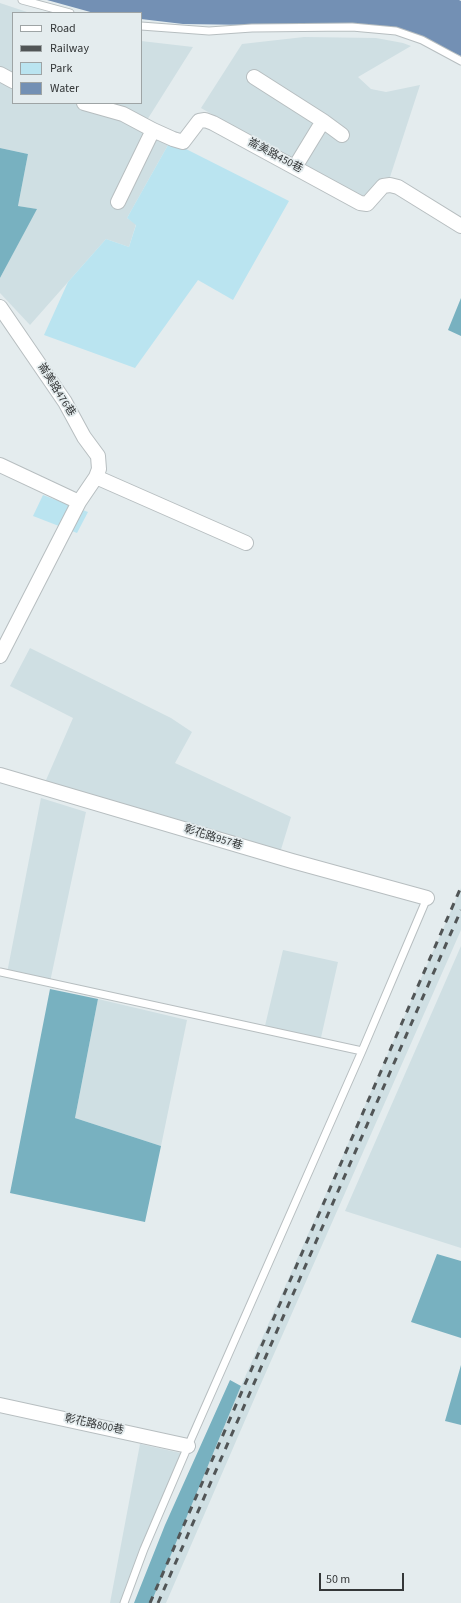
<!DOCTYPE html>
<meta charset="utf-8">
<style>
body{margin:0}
#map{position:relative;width:461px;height:1603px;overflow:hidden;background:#e4ecee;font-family:"Source Sans 3",sans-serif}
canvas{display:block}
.legend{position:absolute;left:12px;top:12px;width:130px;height:92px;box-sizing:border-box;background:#e4ecee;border:1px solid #9ea4a5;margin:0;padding:5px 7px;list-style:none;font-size:12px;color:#343738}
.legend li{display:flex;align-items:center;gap:8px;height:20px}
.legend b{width:20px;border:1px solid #9ea4a5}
.scale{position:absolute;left:319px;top:1573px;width:85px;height:18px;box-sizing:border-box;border:2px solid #343738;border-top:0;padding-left:5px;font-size:12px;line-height:14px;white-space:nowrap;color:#343738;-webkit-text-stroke:3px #e4ecee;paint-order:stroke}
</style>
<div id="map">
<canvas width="461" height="1603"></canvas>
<ul class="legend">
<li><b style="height:5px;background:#fff"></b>Road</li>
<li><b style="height:5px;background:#515556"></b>Railway</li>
<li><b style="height:11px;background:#bae4f0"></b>Park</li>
<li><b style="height:11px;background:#7390b4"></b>Water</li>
</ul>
<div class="scale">50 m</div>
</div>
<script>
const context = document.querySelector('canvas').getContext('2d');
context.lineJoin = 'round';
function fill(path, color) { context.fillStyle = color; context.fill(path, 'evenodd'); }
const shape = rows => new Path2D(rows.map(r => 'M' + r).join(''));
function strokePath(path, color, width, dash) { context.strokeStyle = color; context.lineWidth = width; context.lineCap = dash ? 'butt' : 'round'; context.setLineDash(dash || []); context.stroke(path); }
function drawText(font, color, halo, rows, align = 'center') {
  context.font = font + ' "Source Sans 3","Noto Sans TC",sans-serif'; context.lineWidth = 3.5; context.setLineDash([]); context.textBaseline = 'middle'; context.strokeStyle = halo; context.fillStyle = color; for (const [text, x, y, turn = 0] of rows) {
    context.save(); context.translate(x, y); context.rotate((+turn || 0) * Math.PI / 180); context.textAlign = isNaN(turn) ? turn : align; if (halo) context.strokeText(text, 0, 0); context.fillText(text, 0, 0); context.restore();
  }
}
fill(shape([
 [0,3,30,13,13,13,13,103,141,103,141,41,193,47,142,128,168,145,127,218,136,224,129,247,106,239,30,325,0,293,0,278,36,209,18,206,28,154,0,148],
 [304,37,376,38,403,43,411,46,358,77,371,89,386,92,420,85,390,177,381,178,368,195,361,196,351,193,201,108,242,44],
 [30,648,171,718,192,732,175,763,291,817,279,856,43,787,73,718,10,686],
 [41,798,86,812,50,982,7,973],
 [461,888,461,930,259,1388,166,1603,151,1603,241,1386],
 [461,946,461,1248,345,1211],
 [283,950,338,962,320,1042,264,1030],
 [98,999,187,1020,161,1146,75,1118],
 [140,1444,185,1454,123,1603,110,1603]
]), '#cfdfe3');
fill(shape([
 [168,145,184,148,289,201,233,300,198,280,135,368,44,335,68,282,106,239,129,247,136,225,127,218],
 [43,495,88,512,77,533,33,516]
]), '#bae4f0');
fill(shape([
 [0,148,28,154,18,206,37,209,0,278],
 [461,298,461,336,448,330],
 [50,989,98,999,75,1118,161,1146,145,1222,10,1193],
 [437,1254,461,1261,461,1338,411,1322],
 [461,1365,461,1425,445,1421],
 [230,1380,241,1386,151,1603,134,1603,165,1525]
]), '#78b1c0');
fill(shape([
 [47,0,459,0,461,1,461,56,405,30,393,27,183,24,141,19,141,13,94,13]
]), '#7390b4');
const lane = shape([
 [22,0,70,13],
 [141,26,209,31,252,28,352,27,396,31,422,40,461,61],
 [0,972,362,1051],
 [124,1603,144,1549,188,1446,362,1051,427,898]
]);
const street = shape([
 [0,74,13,81],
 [254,77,323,121,342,135],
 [84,103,123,114,153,130,173,139,183,142,199,121,205,120,213,123,360,203,367,204,383,186,390,185,398,187,461,226],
 [295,167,323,121],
 [118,202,153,130],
 [0,307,65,402,84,437,98,456,99,469,96,477,79,502,0,656],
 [0,465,79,502],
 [96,477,246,543],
 [0,775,292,861,427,898],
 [0,1405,188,1446]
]);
strokePath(lane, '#b7bec0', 9);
strokePath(street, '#b7bec0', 16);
strokePath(lane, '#fff', 7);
strokePath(street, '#fff', 14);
strokePath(shape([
 [150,1603,461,887],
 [158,1603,461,910]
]), '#515556', 3, [7, 7]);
drawText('11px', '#343738', '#e4ecee', [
 ["崙美路450巷",275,156,28],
 ["崙美路476巷",56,390,58],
 ["彰花路957巷",213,838,17],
 ["彰花路800巷",94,1425,12]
]);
</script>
